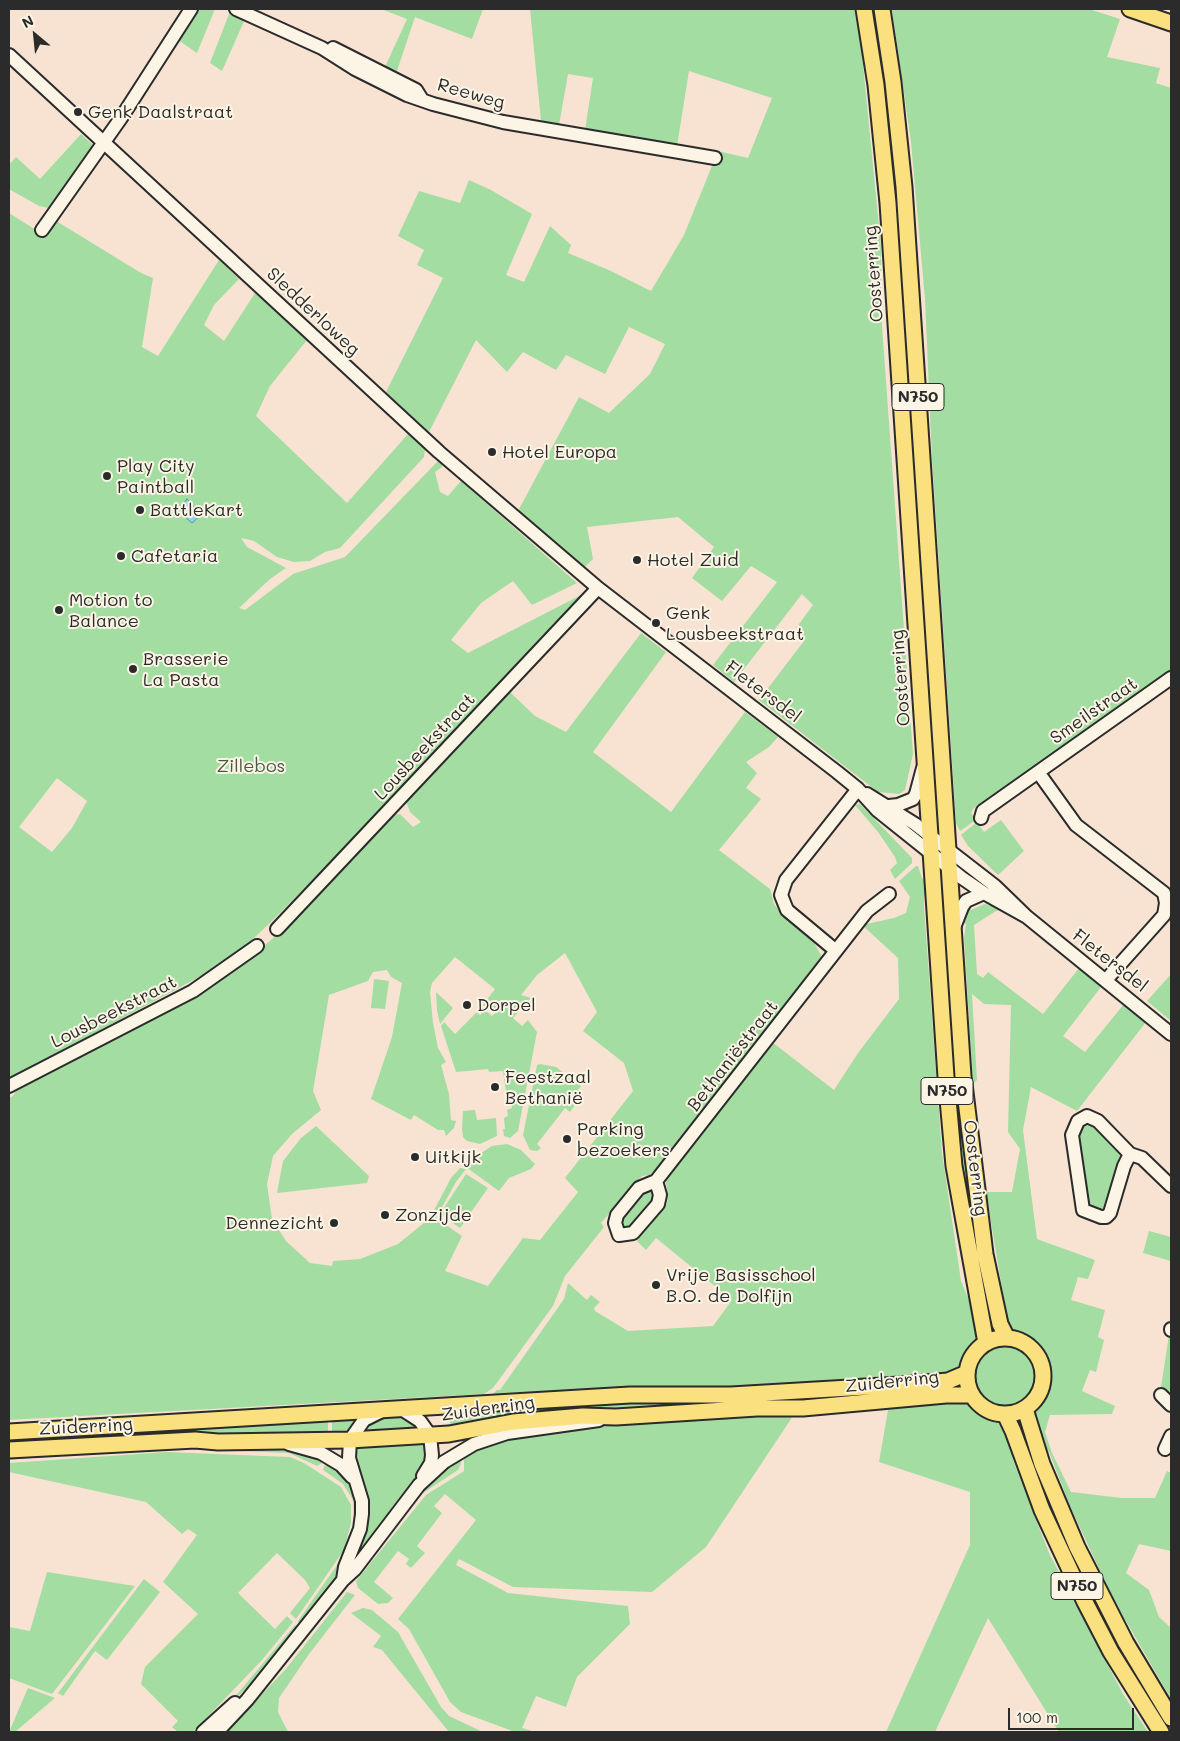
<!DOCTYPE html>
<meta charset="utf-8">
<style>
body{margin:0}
#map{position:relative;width:1180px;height:1741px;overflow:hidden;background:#f8e3d2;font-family:Mali,sans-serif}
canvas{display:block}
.frame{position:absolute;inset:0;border:10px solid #2b2b2b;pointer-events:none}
.north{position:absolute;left:10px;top:10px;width:50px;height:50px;-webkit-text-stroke:4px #fcf5e5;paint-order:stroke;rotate:332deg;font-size:14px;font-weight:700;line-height:20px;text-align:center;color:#2b2b2b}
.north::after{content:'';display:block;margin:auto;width:18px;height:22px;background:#2b2b2b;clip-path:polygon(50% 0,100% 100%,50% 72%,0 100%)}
.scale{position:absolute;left:1008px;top:1708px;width:126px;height:22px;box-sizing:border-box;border:2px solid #2b2b2b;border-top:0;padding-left:6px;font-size:15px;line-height:18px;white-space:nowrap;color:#2b2b2b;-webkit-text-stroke:4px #fcf5e5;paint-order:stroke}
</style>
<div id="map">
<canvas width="1180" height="1741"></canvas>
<div class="frame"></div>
<div class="north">N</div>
<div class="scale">100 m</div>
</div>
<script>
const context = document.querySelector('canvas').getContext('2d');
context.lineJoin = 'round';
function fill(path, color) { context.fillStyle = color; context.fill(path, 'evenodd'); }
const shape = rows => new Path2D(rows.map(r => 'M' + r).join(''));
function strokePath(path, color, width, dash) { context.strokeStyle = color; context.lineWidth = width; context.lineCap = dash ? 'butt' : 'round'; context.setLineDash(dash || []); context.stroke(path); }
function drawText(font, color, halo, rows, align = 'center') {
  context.font = font + ' Mali,sans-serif'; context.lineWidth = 4; context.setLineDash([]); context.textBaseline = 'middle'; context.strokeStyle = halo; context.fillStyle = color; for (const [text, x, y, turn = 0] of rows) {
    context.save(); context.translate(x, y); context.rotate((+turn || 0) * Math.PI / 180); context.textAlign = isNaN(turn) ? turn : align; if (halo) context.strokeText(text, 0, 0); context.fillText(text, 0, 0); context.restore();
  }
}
fill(shape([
 [198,9,215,9,197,53,178,40],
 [381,9,483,9,472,39,415,17,396,74,384,69,407,19],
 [530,9,854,9,861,44,881,247,881,312,913,754,905,790,899,794,878,792,759,700,804,641,799,624,813,605,802,594,734,682,713,665,777,582,751,566,722,601,692,578,714,547,678,517,587,527,593,559,585,567,518,511,579,397,609,413,650,374,665,344,629,327,605,374,566,355,556,370,523,352,507,372,476,340,429,432,386,392,443,278,417,265,424,250,398,236,419,191,460,203,469,180,491,190,532,214,506,275,524,282,550,226,571,245,568,253,611,271,651,291,684,235,718,151,748,158,772,98,689,71,677,146,585,130,593,78,568,74,559,125,541,121],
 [869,9,872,9,876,31,883,45,896,153,932,679,925,679],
 [892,9,1089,9,1120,19,1107,57,1160,68,1156,83,1171,88,1171,671,973,809,971,813,976,820,960,831,956,823,932,459,925,299,911,142],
 [229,14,245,19,222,71,210,63],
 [81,134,96,148,53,209,39,206,9,189,9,165,16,157,40,179],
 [9,213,44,235,53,219,141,273,153,278,142,347,158,356,219,260,239,279,214,305,204,325,224,341,255,293,307,340,270,386,256,416,347,503,408,434,425,449,424,457,340,548,325,552,310,561,294,562,277,557,254,541,241,538,247,547,286,568,270,579,239,608,245,610,293,574,345,557,438,461,442,463,442,467,435,472,440,492,448,496,461,481,577,583,532,605,513,581,481,603,451,640,468,653,581,595,385,807,270,923,241,950,214,969,9,1079],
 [57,778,87,801,72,828,52,852,19,827],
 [641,633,666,652,593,752,671,812,745,712,778,737,769,747,746,762,757,773,746,788,761,799,719,850,770,889,774,904,785,918,812,939,822,957,757,1045,659,1166,649,1175,642,1176,601,1223,604,1227,565,1276,553,1306,493,1388,484,1394,9,1420,9,1098,13,1096,20,1084,257,952,293,921,392,815,400,814,413,827,421,822,410,812,406,801,509,691,535,716,566,732],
 [565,953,597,1012,583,1031,624,1063,633,1091,565,1178,578,1192,540,1240,523,1238,488,1286,445,1271,462,1236,436,1218,456,1182,466,1169,460,1168,451,1178,430,1218,398,1244,360,1259,333,1261,332,1266,310,1263,286,1241,272,1219,267,1184,273,1156,292,1134,321,1110,313,1091,329,995,368,981,373,972,387,970,391,977,402,983,392,1037,371,1099,411,1120,414,1115,438,1130,444,1130,446,1136,454,1128,456,1121,451,1120,449,1094,441,1065,446,1062,438,1048,433,1023,430,992,432,983,455,957,495,989,483,1005,488,1010,492,1006,498,1011,492,1016,485,1010,480,1015,477,1012,455,1034,444,1022,441,1026,456,1072,488,1069,489,1072,503,1071,507,1099,510,1099,512,1108,507,1110,508,1116,504,1118,505,1129,503,1129,504,1136,510,1138,518,1131,537,1032,528,1020,522,1026,513,1018,531,998,521,995,537,975],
 [860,804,912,858,912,863,895,879,890,870,897,863,895,857,878,832,855,805],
 [1001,820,1024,851,998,875,968,846,961,835,977,822,984,832],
 [916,866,918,866,922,878,928,881,928,892,924,896,924,907,942,1153,961,1281,974,1312,978,1338,967,1353,960,1369,957,1372,909,1380,877,1378,450,1403,489,1397,497,1390,500,1390,564,1299,568,1283,587,1300,591,1295,600,1302,594,1308,595,1311,628,1331,713,1326,732,1300,656,1238,646,1250,637,1241,667,1204,668,1196,666,1182,668,1174,772,1042,834,1090,858,1053,899,999,898,958,862,925,894,918,906,913,910,897,899,881],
 [985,904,1003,909,996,911,974,925,977,974,983,978,988,972,1043,1014,1079,968,1101,987,1063,1036,1085,1052,1124,1004,1146,1022,1077,1111,1031,1087,1023,1130,1037,1239,1095,1260,1088,1279,1078,1277,1071,1300,1105,1310,1098,1337,1104,1340,1096,1372,1090,1370,1082,1391,1115,1406,1112,1414,1050,1415,1045,1432,1052,1453,1071,1492,1122,1498,1155,1498,1167,1471,1171,1473,1171,1551,1139,1544,1126,1573,1149,1590,1159,1617,1171,1628,1171,1699,1112,1597,1069,1504,1050,1454,1041,1440,1033,1419,1034,1412,1049,1389,1051,1378,1048,1361,1040,1348,1032,1340,1012,1329,1004,1311,1003,1294,986,1192,1012,1192,1020,1149,1008,1132,1011,1005,984,1004,972,994,977,1080,973,1084,964,938,966,924,960,922,967,905,971,910],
 [1171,974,1171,1021,1147,1001],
 [374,979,389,981,385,1009,371,1008],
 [436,992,453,1008,440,1024,437,1010],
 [954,1021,995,1322,988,1324,965,1206,947,1022],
 [540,1064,556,1067,581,1086,578,1090,583,1094,570,1112,565,1108,537,1144,541,1148,537,1151,530,1150,523,1135,537,1065],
 [475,1110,477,1120,496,1118,497,1136,480,1144,467,1141,463,1137,462,1129,463,1111],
 [1088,1119,1124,1151,1109,1207,1103,1213,1087,1209,1077,1126],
 [316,1126,369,1176,367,1183,277,1193,283,1161,301,1138],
 [507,1144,521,1150,535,1164,531,1169,509,1178,499,1191,463,1165,492,1146],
 [466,1174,488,1188,460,1228,440,1214],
 [651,1189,656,1196,633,1228,624,1231,619,1221,642,1192],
 [1149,1231,1171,1237,1171,1261,1143,1253],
 [1169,1335,1171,1335,1171,1386,1169,1395,1161,1387],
 '975 1376a30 30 0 1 1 60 0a30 30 0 1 1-60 0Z',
 [831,1392,935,1393,450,1429,450,1412],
 [966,1400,984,1415,1003,1423,1012,1448,1013,1460,1049,1553,1123,1694,1148,1732,1059,1732,988,1618,935,1732,886,1732,970,1545,970,1492,879,1462,888,1410,793,1416,706,1547,652,1592,513,1587,459,1559,456,1565,508,1593,628,1606,630,1624,577,1677,566,1707,536,1696,522,1728,535,1732,515,1732,461,1712,450,1702,409,1629,398,1619,476,1520,445,1494,434,1506,442,1513,417,1546,425,1553,411,1568,406,1564,409,1559,398,1551,374,1582,393,1598,388,1603,378,1604,358,1588,356,1581,426,1495,464,1471,464,1460,462,1453,486,1441,589,1425],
 [399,1415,410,1417,426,1433,356,1437,366,1425,380,1417],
 [362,1417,351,1431,332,1437,332,1419],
 [328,1418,328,1437,287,1432,185,1434,9,1445,9,1436],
 [1019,1418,1162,1713,1171,1727,1171,1732,1166,1732,1138,1690,1057,1532,1016,1422,1016,1419],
 [427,1438,429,1449,423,1468,393,1506,368,1546,358,1554,357,1551,367,1526,368,1502,362,1481,356,1472,353,1443],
 [165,1446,303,1451,323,1456,321,1464,317,1466,289,1453,181,1449,87,1450,85,1453,9,1460,9,1455,86,1450],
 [167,1452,290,1457,304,1463,341,1487,351,1505,351,1523,344,1550,296,1619,290,1613,310,1588,305,1580,277,1553,238,1593,275,1629,287,1616,293,1622,262,1660,193,1732,178,1732,172,1727,178,1721,141,1684,145,1667,198,1614,163,1582,197,1535,188,1529,182,1534,146,1502,9,1472,9,1463],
 [459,1457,461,1464,458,1470,423,1493,354,1578,429,1482],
 [327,1459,346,1477,353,1489,358,1519,341,1570,301,1624,298,1621,344,1555,354,1525,353,1500,343,1484,323,1470],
 [47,1572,135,1586,52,1694,9,1678,9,1627,30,1631],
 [144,1579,160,1592,107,1660,95,1651,63,1696,58,1693],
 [347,1592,355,1595,309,1654,279,1698,278,1712,288,1732,226,1732,285,1670],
 [363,1608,372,1610,398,1632,441,1707,449,1716,483,1732,449,1732,382,1650,373,1647,381,1636,351,1613],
 [295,1625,298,1629,260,1675,234,1700,211,1718,238,1693],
 [28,1688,55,1698,15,1732,9,1732]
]), '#a3dda2');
const water = shape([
 [187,499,201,515,192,523,178,511,187,499]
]);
fill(water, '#8cd3ee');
strokePath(water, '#6590a0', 1);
const minor = shape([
 [236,9,322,48,355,69,407,95,433,104,503,122,715,158],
 [333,48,416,90,421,98],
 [9,55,439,452,598,588,837,772,858,789,877,810,962,878,984,893,1027,917],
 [42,230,121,118,191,9],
 [1038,772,1076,825,1164,893,1166,903,1164,915,1106,980],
 [867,794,915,824,995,886,1027,917,1171,1034],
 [889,806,898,805,913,799,916,794,923,768],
 [981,818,983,811,1171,678],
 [277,929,598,588],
 [953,930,962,907,966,901,984,893],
 [835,950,787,910,781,895,786,880,858,789],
 [9,1086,193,991,257,946],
 [1130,1154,1124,1166,1110,1213,1106,1217,1101,1217,1083,1210,1072,1135,1078,1121,1087,1116,1098,1121,1130,1154,1142,1158,1171,1186],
 [656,1181,660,1195,658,1204,633,1233,619,1235,615,1223,617,1215,639,1188,656,1181,867,911,889,894],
 [1171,1330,1171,1329],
 [1161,1395,1171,1405],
 [403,1410,420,1421,430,1435,432,1455,431,1463,423,1476],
 [289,1444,321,1453,341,1465,352,1477],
 [1165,1449,1171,1436],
 [343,1580,345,1567,360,1529,362,1514,362,1501,349,1458,350,1440,364,1420,382,1411],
 [203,1732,235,1703],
 [217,1732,247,1700,343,1580,355,1569,419,1485,444,1462,474,1444,507,1433,599,1420]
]);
const major = shape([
 [864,9,876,85,888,203,946,1077,954,1166,986,1343],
 [882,9,893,82,904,187,963,1076,985,1254,1000,1324,1007,1338],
 [1130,9,1171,23],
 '967 1376a38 38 0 1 1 76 0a38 38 0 1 1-76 0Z',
 [1025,1409,1042,1464,1077,1547,1126,1643,1171,1718],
 [1005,1414,1013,1431,1042,1510,1085,1602,1111,1652,1161,1732],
 [9,1432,630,1395,731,1395,900,1385,948,1381,967,1373],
 [9,1450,195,1440,218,1442,350,1440,449,1434,513,1422,583,1416,616,1417,757,1408,803,1408,946,1395,972,1395]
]);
strokePath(minor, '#2b2b2b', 16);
strokePath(major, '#2b2b2b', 19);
strokePath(minor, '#fcf5e5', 12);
strokePath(major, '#fbe080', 15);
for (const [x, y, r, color] of [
 [78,112,5,"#2b2b2b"],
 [492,452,5,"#2b2b2b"],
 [107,476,5,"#2b2b2b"],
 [140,510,5,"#2b2b2b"],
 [121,556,5,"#2b2b2b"],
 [637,560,5,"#2b2b2b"],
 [59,610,5,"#2b2b2b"],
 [656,623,5,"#2b2b2b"],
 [133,669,5,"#2b2b2b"],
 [467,1005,5,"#2b2b2b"],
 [495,1087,5,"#2b2b2b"],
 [567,1139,5,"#2b2b2b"],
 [415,1157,5,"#2b2b2b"],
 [385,1215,5,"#2b2b2b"],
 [334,1223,5,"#2b2b2b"],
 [656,1285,5,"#2b2b2b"]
]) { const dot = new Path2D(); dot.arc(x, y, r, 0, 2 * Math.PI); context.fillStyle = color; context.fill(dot); strokePath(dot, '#fcf5e5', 2); }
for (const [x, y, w] of [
 [918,397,52],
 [947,1091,52],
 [1077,1586,52]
]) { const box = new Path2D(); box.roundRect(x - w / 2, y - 13.5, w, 27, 4); context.fillStyle = '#fcf5e5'; context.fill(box); strokePath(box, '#2b2b2b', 1); }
drawText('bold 16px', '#2b2b2b', null, [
 ["N750",918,397],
 ["N750",947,1091],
 ["N750",1077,1586]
]);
drawText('18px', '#2b2b2b', '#fcf5e5', [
 ["Reeweg",471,94,16],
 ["Oosterring",874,274,-94],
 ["Sledderloweg",313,312,43],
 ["Oosterring",901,678,-94],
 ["Fletersdel",763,692,37],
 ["Smeilstraat",1094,711,-35],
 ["Lousbeekstraat",425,747,-47],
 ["Fletersdel",1110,961,38],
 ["Lousbeekstraat",114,1012,-27],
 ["Bethaniëstraat",733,1056,-52],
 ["Oosterring",975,1168,83],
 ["Zuiderring",892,1382,-6],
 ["Zuiderring",488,1409,-8],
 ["Zuiderring",86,1427,-3]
]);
drawText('18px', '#2b2b2b', '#fcf5e5', [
 ["Genk Daalstraat",88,112],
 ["Hotel Europa",502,452],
 ["Play City",117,466],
 ["Paintball",117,487],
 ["BattleKart",150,510],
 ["Cafetaria",131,556],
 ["Hotel Zuid",647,560],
 ["Motion to",69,600],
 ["Balance",69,621],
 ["Genk",666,613],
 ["Lousbeekstraat",666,634],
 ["Brasserie",143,659],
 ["La Pasta",143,680],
 ["Dorpel",477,1005],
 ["Feestzaal",505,1077],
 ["Bethanië",505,1098],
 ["Parking",577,1129],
 ["bezoekers",577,1150],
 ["Uitkijk",425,1157],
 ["Zonzijde",395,1215],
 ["Dennezicht",324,1223,"right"],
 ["Vrije Basisschool",666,1275],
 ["B.O. de Dolfijn",666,1296]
], 'left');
drawText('18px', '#495849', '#fcf5e5', [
 ["Zillebos",251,766]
]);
</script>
